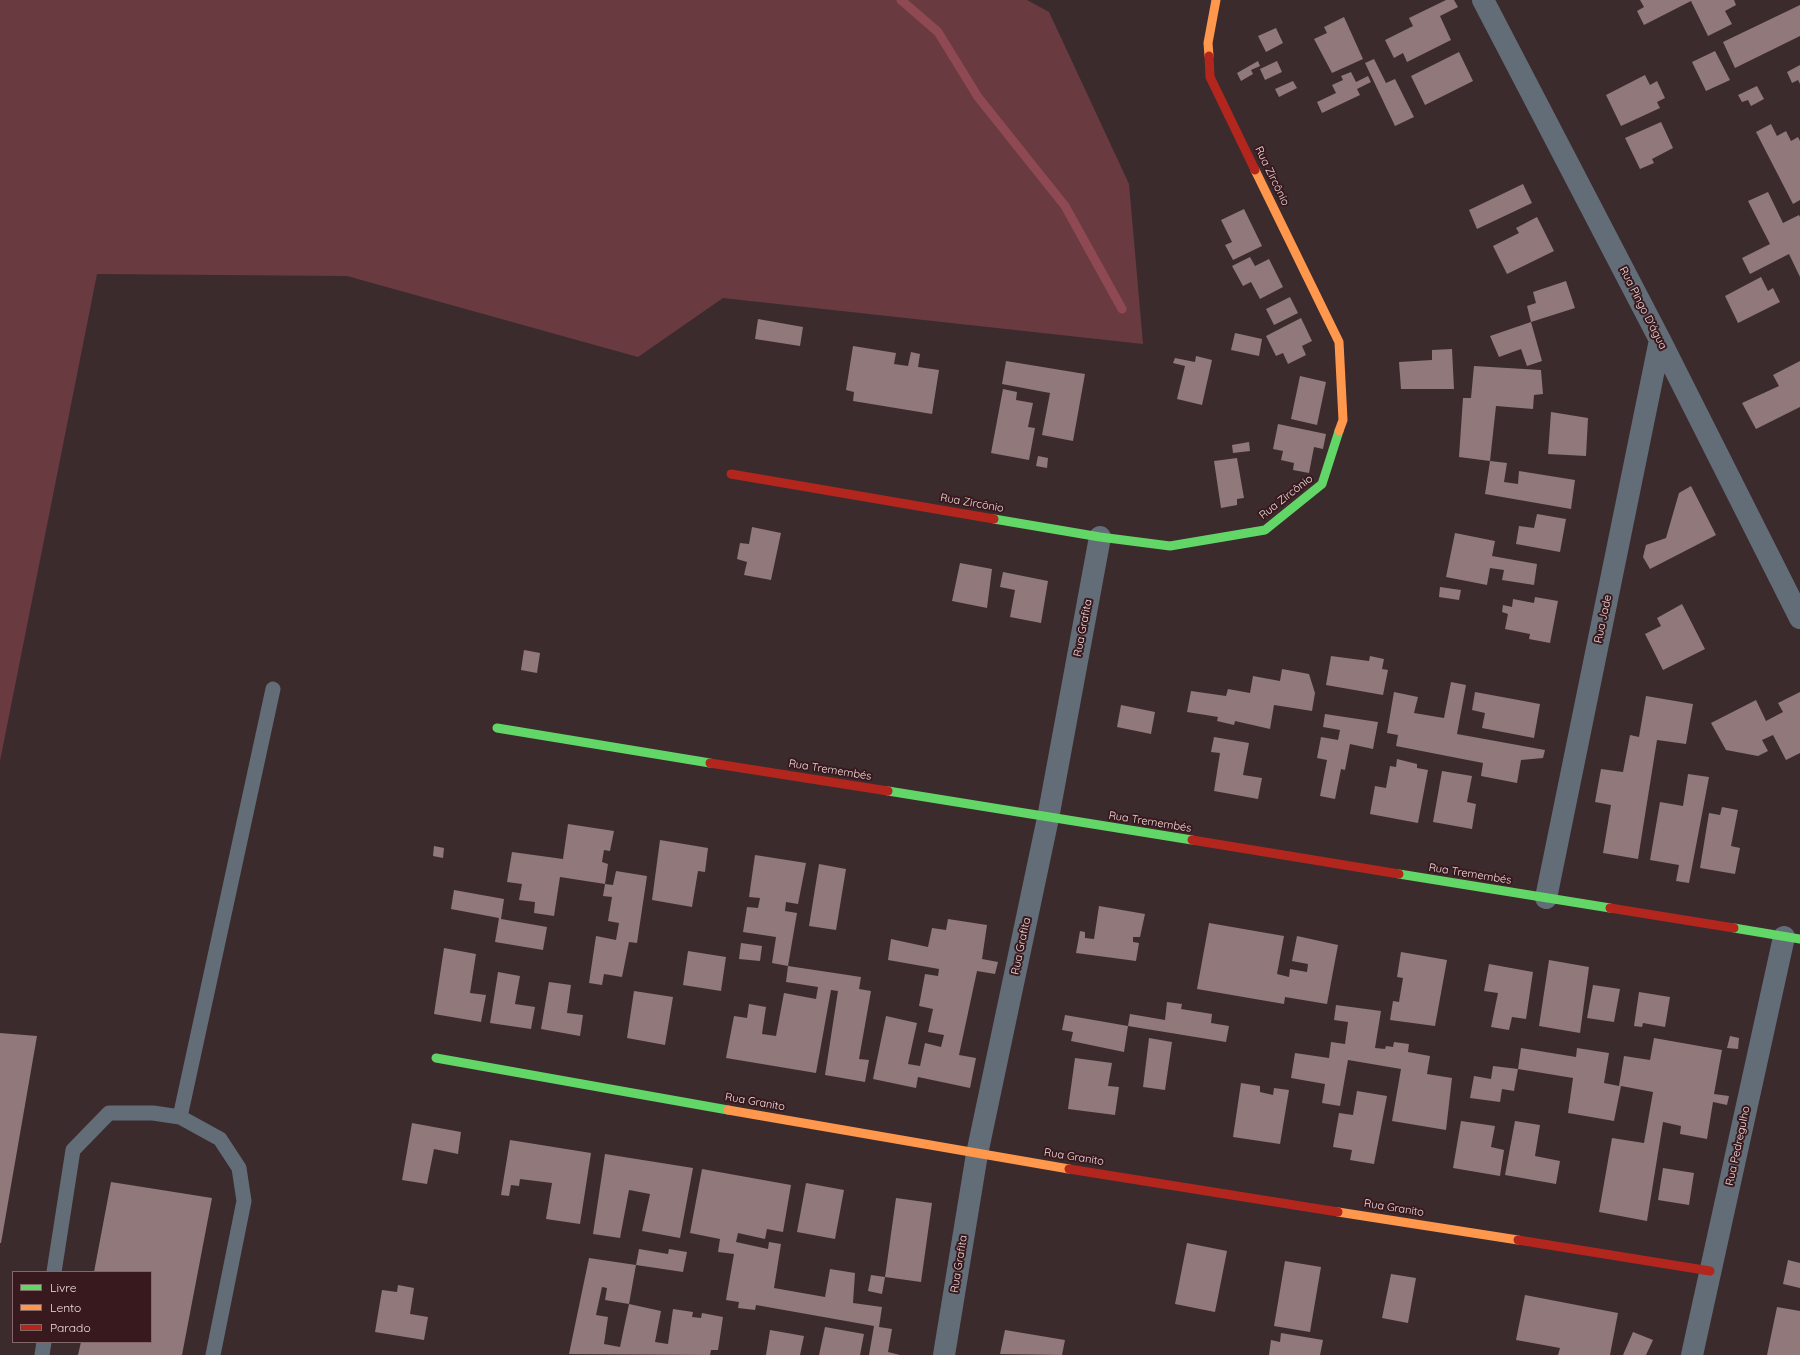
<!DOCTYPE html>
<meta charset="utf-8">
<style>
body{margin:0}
#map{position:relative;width:1800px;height:1355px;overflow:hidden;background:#3c2b2d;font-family:Quicksand,sans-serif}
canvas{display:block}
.legend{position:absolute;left:12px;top:1271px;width:140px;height:72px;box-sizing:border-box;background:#381a1e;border:1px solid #82686b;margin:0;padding:5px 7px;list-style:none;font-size:12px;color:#f2ddde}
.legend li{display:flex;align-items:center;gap:8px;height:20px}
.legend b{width:20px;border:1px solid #82686b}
</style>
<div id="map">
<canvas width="1800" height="1355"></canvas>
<ul class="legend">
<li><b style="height:5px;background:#63d668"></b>Livre</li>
<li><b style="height:5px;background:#ff974d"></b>Lento</li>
<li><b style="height:5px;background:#b3261e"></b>Parado</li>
</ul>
</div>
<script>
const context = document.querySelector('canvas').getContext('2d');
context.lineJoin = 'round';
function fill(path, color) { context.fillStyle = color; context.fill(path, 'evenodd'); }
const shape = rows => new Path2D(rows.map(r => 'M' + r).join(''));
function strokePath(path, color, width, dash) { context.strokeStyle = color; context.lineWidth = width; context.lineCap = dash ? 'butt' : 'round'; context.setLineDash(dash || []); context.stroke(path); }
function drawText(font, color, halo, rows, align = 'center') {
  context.font = font + ' Quicksand,sans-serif'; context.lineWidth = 4; context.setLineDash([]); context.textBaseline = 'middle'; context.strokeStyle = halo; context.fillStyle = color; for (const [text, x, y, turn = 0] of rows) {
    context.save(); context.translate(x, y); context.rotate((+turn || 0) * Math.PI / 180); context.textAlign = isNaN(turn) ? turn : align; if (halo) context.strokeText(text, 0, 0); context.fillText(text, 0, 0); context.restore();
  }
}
fill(shape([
 [0,0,1027,0,1049,12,1129,184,1143,344,723,298,638,357,347,276,97,274,0,761]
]), '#693b40');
strokePath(shape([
 [901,0,938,32,978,97,1065,206,1122,309]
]), '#8e4952', 9);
fill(shape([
 [1446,0,1454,0,1458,7,1440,16,1451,40,1407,62,1403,53,1394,58,1385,40,1413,26,1409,18],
 [1640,0,1734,0,1736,5,1725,11,1732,24,1708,36,1691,1,1644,25,1637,11,1644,7],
 [1800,5,1800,36,1735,68,1723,42],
 [1344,17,1363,59,1332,73,1314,39,1327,33,1324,27],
 [1276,28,1283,43,1266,52,1258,36],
 [1715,51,1730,80,1706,91,1692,62],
 [1459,52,1473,81,1425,105,1411,76],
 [1374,59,1386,83,1395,79,1414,117,1395,126,1365,63],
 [1258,61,1260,66,1251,70,1253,74,1241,81,1237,73],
 [1277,61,1282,72,1265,80,1260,69],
 [1800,65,1800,84,1798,80,1792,83,1787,72],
 [1351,72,1356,82,1368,76,1371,82,1357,89,1360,95,1322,113,1317,102,1336,93,1332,85,1343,80,1341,76],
 [1645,75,1650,85,1657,81,1665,98,1657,102,1660,108,1621,126,1606,95],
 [1293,81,1297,88,1279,97,1275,89],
 [1757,86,1764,99,1751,106,1748,100,1742,102,1738,95],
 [1661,122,1673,148,1652,159,1654,163,1640,169,1625,138],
 [1771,124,1777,136,1786,131,1791,141,1798,137,1800,141,1800,200,1793,204,1756,132],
 [1523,184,1532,203,1477,229,1469,210],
 [1768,192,1783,223,1799,215,1800,217,1800,277,1789,254,1750,274,1742,258,1770,244,1748,201],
 [1244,209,1262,246,1233,260,1225,245,1232,242,1221,220],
 [1537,217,1554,251,1507,274,1493,246,1519,233,1516,228],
 [1250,257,1255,266,1269,259,1283,287,1260,299,1251,282,1243,286,1232,266],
 [1761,277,1768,291,1773,288,1780,302,1738,323,1725,296],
 [1566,281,1575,308,1531,322,1542,361,1527,366,1521,349,1499,357,1490,336,1531,322,1527,306,1536,303,1533,292],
 [1290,297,1298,313,1274,325,1266,309],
 [1301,318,1312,341,1302,346,1306,355,1288,364,1283,353,1276,356,1266,336],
 [758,319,803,327,800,346,755,339],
 [1235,333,1262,339,1259,356,1231,350],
 [853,346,896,353,894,364,908,366,911,352,920,354,918,367,939,370,932,414,853,401,854,392,846,390],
 [1452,349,1454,389,1401,389,1399,362,1432,360,1432,350],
 [1196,356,1212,360,1202,405,1177,399,1185,366,1173,363,1175,358,1195,362],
 [1006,361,1085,374,1073,441,1042,435,1050,393,1002,384],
 [1800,361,1800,407,1756,429,1742,403,1779,386,1773,375],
 [1474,366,1541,370,1543,394,1534,395,1533,409,1496,406,1490,461,1459,457,1463,398,1471,398],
 [1300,376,1326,382,1317,425,1291,419],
 [1003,389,1017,392,1016,400,1033,403,1028,427,1035,428,1029,460,991,453],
 [1551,412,1588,418,1586,456,1548,454],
 [1278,424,1326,434,1323,449,1314,447,1309,473,1293,470,1294,463,1281,460,1283,451,1273,449],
 [1249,442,1250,451,1233,453,1232,445],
 [1038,456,1048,458,1047,468,1036,466],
 [1237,458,1244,498,1237,499,1237,505,1221,508,1214,461],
 [1490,461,1507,463,1504,482,1518,484,1519,471,1575,480,1571,509,1485,494],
 [1691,486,1716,535,1650,569,1643,557,1646,545,1666,538,1679,493],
 [1537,514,1566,519,1560,552,1516,544,1519,526,1534,528],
 [752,527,781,533,771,580,744,575,747,562,737,559,740,543,749,544],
 [1455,533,1495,541,1492,556,1537,564,1534,585,1502,580,1504,570,1490,568,1487,585,1446,577],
 [960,563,992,569,987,608,952,601],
 [1003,572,1048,581,1041,623,1010,617,1015,590,1000,587],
 [1440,587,1461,590,1459,600,1439,597],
 [1535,597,1558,601,1550,643,1529,639,1530,634,1505,629,1508,614,1502,612,1503,605,1512,607,1513,599,1534,603],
 [1682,604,1705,649,1663,670,1645,634,1661,626,1657,618],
 [524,650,540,653,537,673,521,670],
 [1331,656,1369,661,1370,656,1384,659,1382,669,1388,670,1383,695,1326,685],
 [1282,669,1309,674,1315,693,1312,711,1274,705,1270,729,1235,721,1234,725,1217,721,1218,717,1187,712,1191,691,1226,696,1228,689,1250,693,1253,676,1280,681],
 [1451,682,1466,685,1457,734,1545,750,1543,758,1521,760,1517,783,1481,776,1483,763,1396,746,1398,735,1387,733,1394,692,1418,697,1414,713,1444,718],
 [1475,692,1540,704,1534,738,1482,728,1485,713,1472,710],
 [1800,692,1800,753,1786,760,1773,735,1762,740,1768,751,1758,756,1726,750,1711,723,1756,700,1766,721,1783,712,1778,703],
 [1646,696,1693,704,1686,744,1657,740,1638,859,1603,853,1611,805,1595,802,1601,769,1623,772,1630,735,1639,737],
 [1121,705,1155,712,1151,734,1117,727],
 [1325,714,1378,722,1373,749,1350,744,1345,770,1341,769,1335,799,1320,796,1327,760,1317,758,1321,737,1338,740,1340,730,1323,727],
 [1214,737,1249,743,1243,775,1262,778,1258,799,1214,791,1220,753,1211,752],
 [1397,759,1417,764,1417,768,1428,770,1418,823,1370,814,1375,786,1386,788,1390,766,1396,767],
 [1442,771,1472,776,1467,802,1476,804,1472,829,1433,822],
 [1688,774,1709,777,1689,883,1676,881,1679,865,1650,860,1660,802,1683,806],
 [1722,807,1738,810,1731,846,1740,848,1735,874,1700,868,1709,813,1720,815],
 [568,824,614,831,610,851,604,850,602,862,608,864,605,884,560,877,554,916,534,913,535,902,519,900,522,884,507,882,512,852,563,859],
 [660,840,708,848,705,872,698,871,692,907,652,900],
 [434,846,444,848,443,858,433,856],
 [755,855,806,863,798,904,786,902,785,911,797,913,788,966,772,963,776,937,743,932,747,907,758,908,760,898,749,897],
 [819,864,846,869,836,930,809,926],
 [616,871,647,876,637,943,629,942,622,977,604,974,602,985,589,983,596,936,616,940,619,923,608,921,612,897,603,896,605,884,613,885],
 [454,890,504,899,501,919,547,927,543,950,495,942,499,918,451,909],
 [1099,906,1145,914,1140,937,1133,937,1133,942,1139,943,1136,961,1076,953,1080,931,1085,932,1085,938,1094,939],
 [948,919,987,925,982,959,998,962,995,974,977,971,959,1055,976,1058,970,1088,918,1077,916,1088,873,1079,886,1016,917,1023,908,1064,920,1066,925,1043,941,1047,944,1035,928,1032,933,1009,919,1006,925,974,938,976,939,969,888,960,891,939,928,947,932,928,946,930],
 [1209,923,1284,936,1277,974,1289,977,1290,969,1307,972,1308,964,1292,961,1297,936,1338,945,1327,1004,1285,997,1284,1004,1197,989],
 [741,943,762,946,760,961,739,959],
 [444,948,476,954,470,993,486,995,481,1022,434,1014],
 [688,951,726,957,721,991,683,985],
 [1401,952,1447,960,1435,1026,1390,1020,1393,1001,1399,1002,1403,978,1397,977],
 [1549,960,1589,967,1580,1033,1539,1026],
 [1489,964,1533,972,1526,1019,1512,1017,1509,1030,1491,1027,1498,993,1484,991],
 [788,966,861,977,859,989,871,991,859,1059,869,1060,865,1082,825,1075,838,991,831,990,816,1073,726,1058,734,1016,747,1018,749,1004,766,1007,762,1034,776,1036,784,993,816,999,818,987,786,982],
 [498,972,520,976,515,1004,535,1007,531,1029,490,1023],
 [549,982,571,985,567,1013,583,1015,580,1036,541,1029],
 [1593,985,1620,989,1614,1022,1587,1018],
 [634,991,673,997,665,1045,627,1038],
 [1639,992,1670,997,1665,1027,1643,1023,1642,1027,1634,1026],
 [1167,1002,1182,1004,1181,1009,1212,1014,1211,1023,1229,1026,1226,1042,1128,1026,1124,1052,1071,1041,1073,1032,1062,1030,1065,1015,1128,1026,1130,1014,1165,1020],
 [1336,1005,1381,1011,1375,1048,1385,1049,1386,1046,1393,1047,1394,1042,1409,1044,1408,1052,1430,1056,1427,1074,1452,1078,1446,1130,1392,1121,1401,1069,1348,1060,1340,1106,1322,1103,1325,1084,1291,1078,1295,1053,1329,1058,1331,1042,1345,1044,1348,1022,1334,1020],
 [0,1033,37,1036,1,1243,0,1243],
 [1730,1036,1739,1038,1738,1049,1727,1048],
 [1149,1038,1172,1042,1165,1090,1143,1087],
 [1654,1038,1722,1050,1714,1094,1729,1096,1727,1105,1713,1102,1707,1139,1680,1134,1681,1126,1663,1122,1647,1221,1599,1212,1612,1138,1644,1143,1653,1092,1621,1086,1614,1121,1568,1113,1573,1078,1518,1069,1521,1048,1576,1057,1577,1048,1609,1053,1604,1083,1619,1086,1624,1056,1650,1060],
 [1075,1058,1112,1063,1108,1086,1119,1087,1115,1115,1068,1109],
 [1493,1066,1518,1069,1514,1091,1502,1089,1500,1102,1470,1098,1474,1076,1491,1079],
 [1241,1083,1260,1086,1260,1092,1273,1095,1274,1088,1289,1090,1280,1144,1233,1137],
 [1357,1091,1387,1096,1374,1164,1350,1160,1352,1150,1333,1147,1339,1113,1353,1115],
 [1461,1121,1495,1126,1491,1147,1504,1150,1500,1176,1453,1168],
 [1515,1121,1540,1125,1535,1156,1560,1161,1556,1184,1505,1175],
 [412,1123,461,1132,458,1154,434,1149,427,1184,402,1180],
 [510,1140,591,1153,580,1224,546,1219,552,1183,520,1179,519,1186,511,1185,509,1196,501,1195],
 [605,1154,693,1168,680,1238,642,1231,650,1194,629,1190,620,1238,593,1234],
 [1663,1168,1694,1173,1689,1205,1658,1200],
 [702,1169,791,1185,783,1232,767,1229,765,1239,738,1233,736,1242,768,1249,769,1242,781,1244,774,1288,825,1297,830,1269,855,1273,853,1303,882,1307,879,1327,892,1329,888,1352,900,1355,869,1355,874,1326,756,1305,755,1310,738,1308,739,1302,726,1300,734,1254,718,1252,720,1239,690,1233],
 [111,1182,212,1198,182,1355,78,1355,81,1342,151,1342,151,1272,94,1272],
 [806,1183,844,1190,835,1239,797,1232],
 [896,1198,932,1203,921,1282,885,1277],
 [1187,1243,1227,1251,1215,1312,1175,1304],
 [639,1249,668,1254,669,1249,687,1252,683,1272,636,1265],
 [589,1258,636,1265,629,1304,605,1300,607,1288,602,1287,596,1315,608,1317,604,1344,620,1347,629,1304,661,1311,655,1342,668,1344,673,1309,693,1312,692,1317,701,1318,702,1313,723,1317,718,1350,711,1350,710,1355,569,1354],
 [1788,1260,1800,1263,1800,1288,1783,1284],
 [1285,1261,1321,1267,1310,1332,1274,1326],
 [1391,1274,1416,1278,1408,1323,1382,1318],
 [871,1275,885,1277,882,1294,868,1291],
 [398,1285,414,1288,410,1314,428,1317,424,1340,375,1332,382,1290,397,1292],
 [1525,1295,1618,1313,1610,1355,1558,1355,1560,1348,1516,1340],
 [1777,1307,1800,1311,1800,1355,1767,1355],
 [825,1327,864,1334,860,1355,819,1355],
 [770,1330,804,1336,800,1355,766,1355],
 [1005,1330,1065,1340,1062,1355,1000,1354],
 [1633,1332,1653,1340,1646,1355,1623,1355],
 [1281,1333,1323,1340,1320,1355,1269,1355,1271,1340,1280,1342]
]), '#90787b');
strokePath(shape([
 [180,1117,273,689],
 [54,1272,73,1150,109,1113,153,1113,180,1117,220,1139,239,1168,244,1201,213,1355],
 [42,1355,44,1342]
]), '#636d78', 15);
strokePath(shape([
 [1483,0,1660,340,1800,618],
 [1546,898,1660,340],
 [944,1355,977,1154,1048,818,1100,537],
 [1692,1355,1784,937]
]), '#636d78', 22);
strokePath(shape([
 [994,519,1100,537,1170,546,1265,530,1322,484,1339,431],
 [497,728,710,763],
 [888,791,1192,840],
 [1399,874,1610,908],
 [1734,928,1800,939],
 [436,1058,728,1110]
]), '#63d668', 9);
strokePath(shape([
 [1209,56,1208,43,1216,0],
 [1255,170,1339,342,1343,420,1339,431],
 [728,1110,1069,1169],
 [1338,1212,1518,1240]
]), '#ff974d', 9);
strokePath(shape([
 [1209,56,1210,77,1255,170],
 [731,474,994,519],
 [710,763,888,791],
 [1192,840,1399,874],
 [1610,908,1734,928],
 [1069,1169,1338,1212],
 [1518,1240,1710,1271]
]), '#b3261e', 9);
drawText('11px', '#f2ddde', '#381a1e', [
 ["Rua Zircônio",1272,176,64],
 ["Rua Pingo D'água",1643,308,63],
 ["Rua Zircônio",1286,497,-38],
 ["Rua Zircônio",972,503,10],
 ["Rua Jade",1603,619,-78],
 ["Rua Grafita",1083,628,-79],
 ["Rua Tremembés",830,770,9],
 ["Rua Tremembés",1150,822,9],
 ["Rua Tremembés",1470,874,9],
 ["Rua Grafita",1021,946,-78],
 ["Rua Granito",755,1102,10],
 ["Rua Pedregulho",1738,1146,-78],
 ["Rua Granito",1074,1157,9],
 ["Rua Granito",1394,1208,9],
 ["Rua Grafita",959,1264,-81]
]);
</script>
